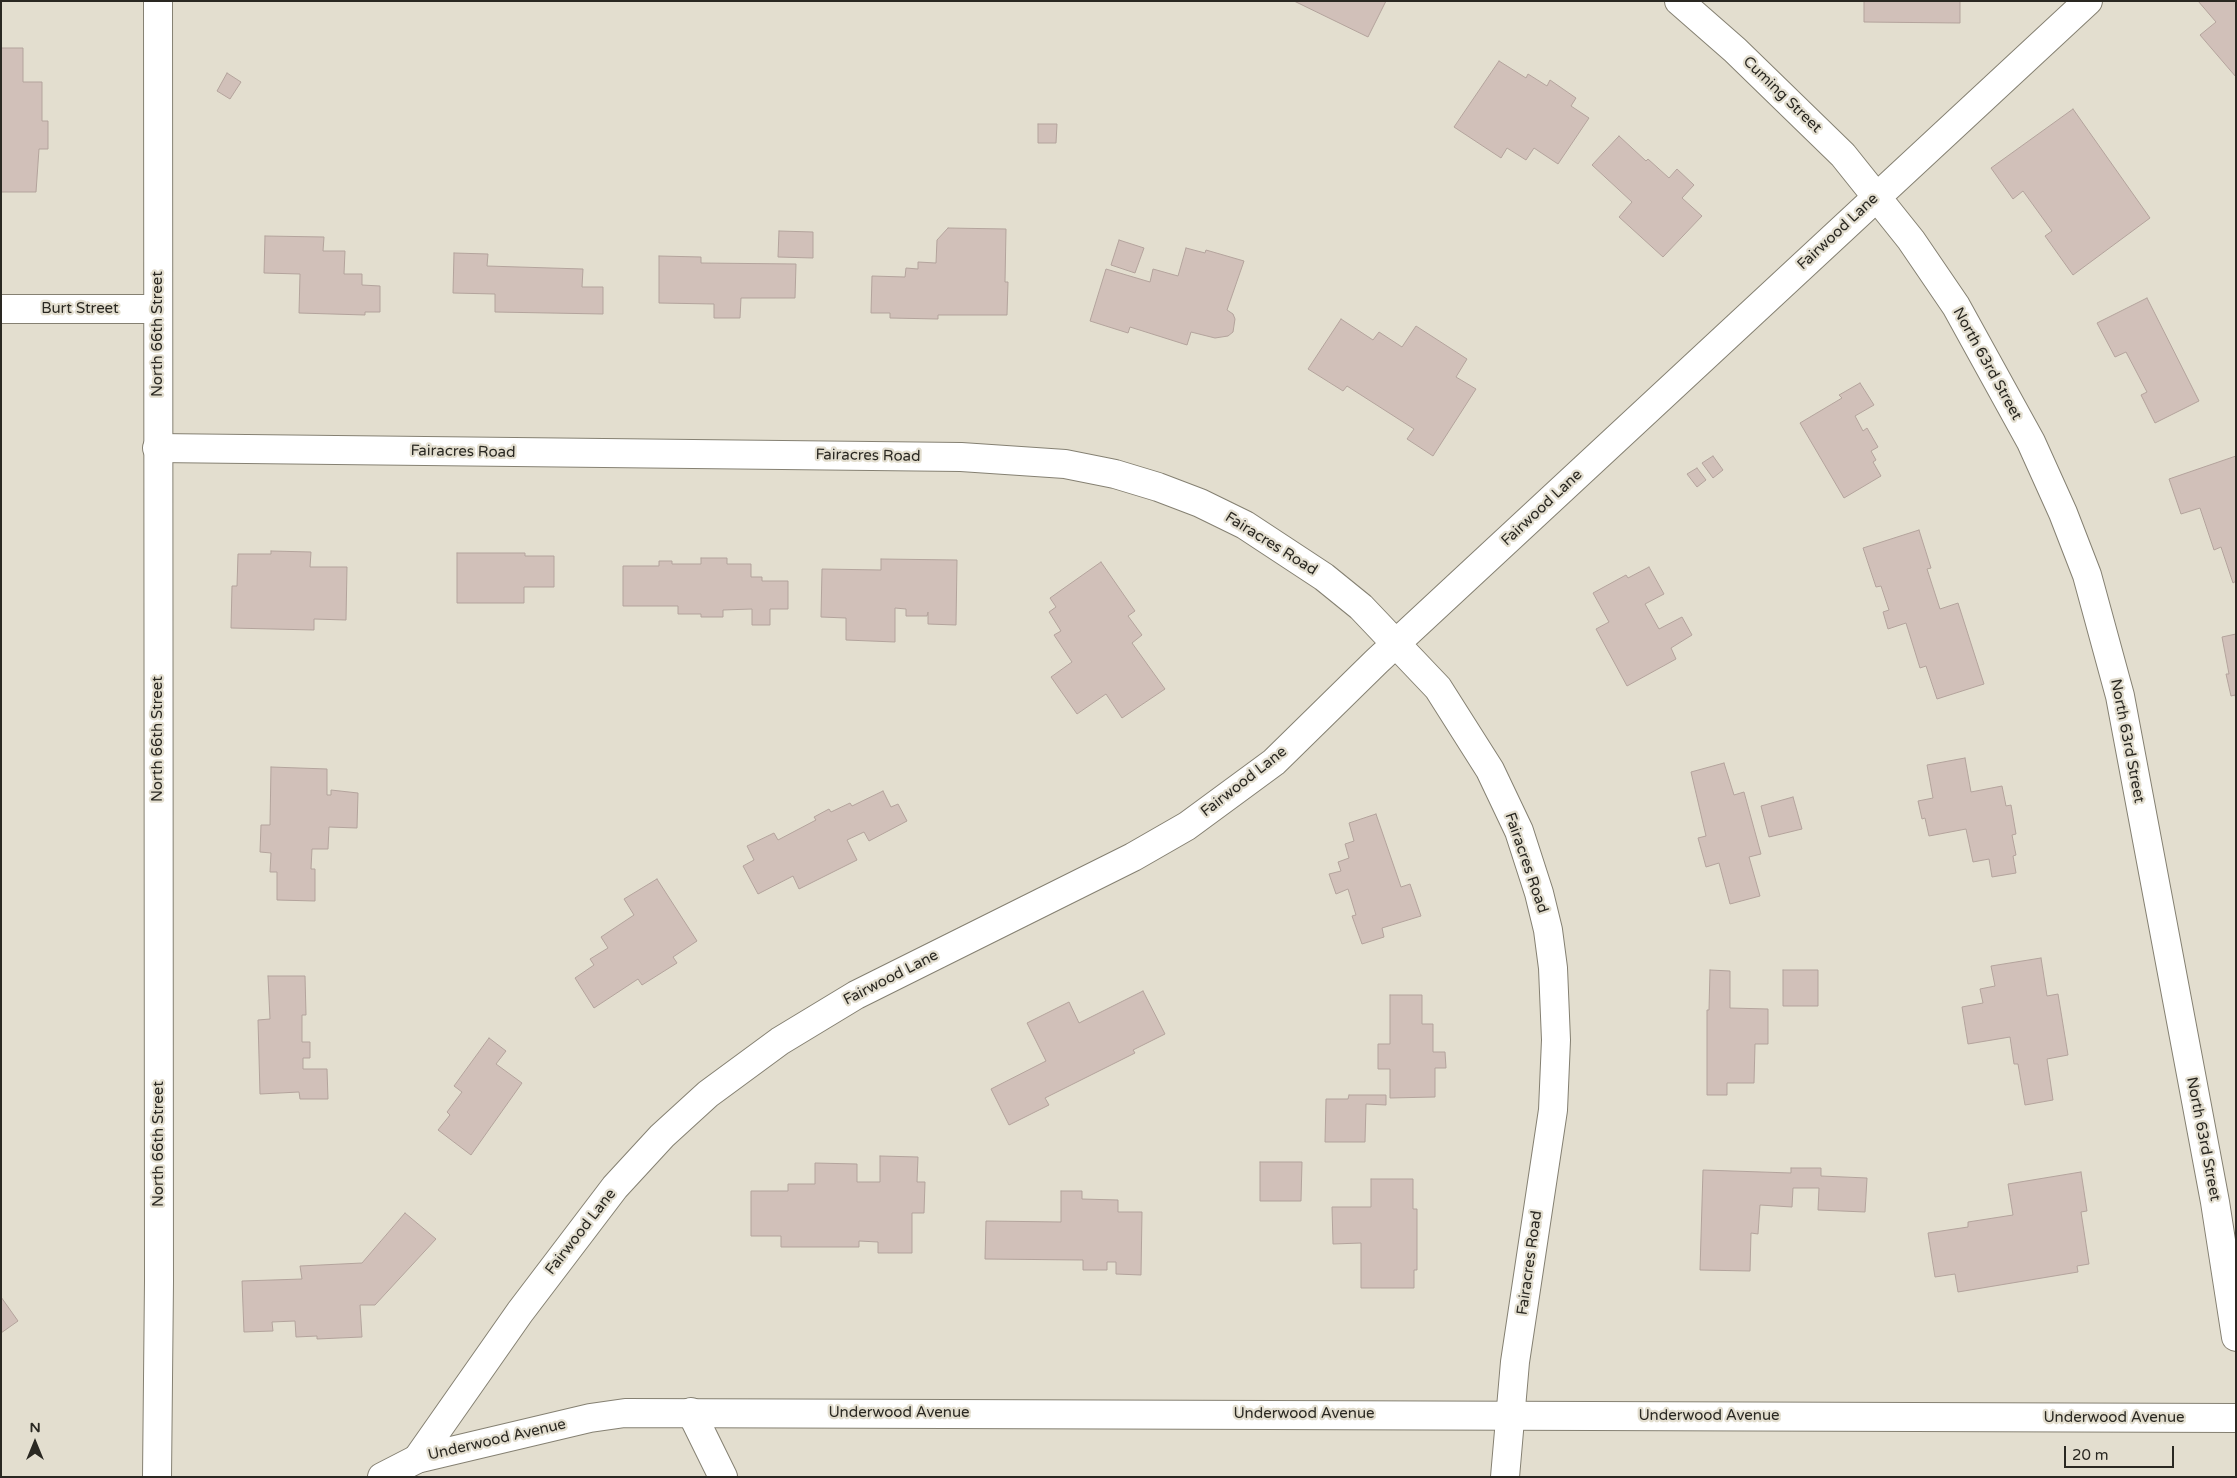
<!DOCTYPE html>
<style>
body{margin:0}
#map{position:relative;width:2237px;height:1478px;overflow:hidden;background:#e3decf;font-family:"Varela Round",sans-serif}
canvas{display:block}
.frame{position:absolute;inset:0;border:2px solid #2a2822;pointer-events:none}
.north{position:absolute;left:10px;top:1418px;width:50px;height:50px;-webkit-text-stroke:4px #e3decf;paint-order:stroke;rotate:0deg;font-size:14px;font-weight:700;line-height:20px;text-align:center;color:#2a2822}
.north::after{content:'';display:block;margin:auto;width:18px;height:22px;background:#2a2822;clip-path:polygon(50% 0,100% 100%,50% 72%,0 100%)}
.scale{position:absolute;left:2064px;top:1446px;width:110px;height:22px;box-sizing:border-box;border:2px solid #2a2822;border-top:0;padding-left:6px;font-size:15px;line-height:18px;white-space:nowrap;color:#2a2822;-webkit-text-stroke:4px #e3decf;paint-order:stroke}
</style>
<div id="map">
<canvas width="2237" height="1478"></canvas>
<div class="frame"></div>
<div class="north">N</div>
<div class="scale">20 m</div>
</div>
<script>
const context = document.querySelector('canvas').getContext('2d');
context.lineJoin = 'round';
function fill(path, color) { context.fillStyle = color; context.fill(path, 'evenodd'); }
const shape = rows => new Path2D(rows.map(r => 'M' + r).join(''));
function strokePath(path, color, width, dash) { context.strokeStyle = color; context.lineWidth = width; context.lineCap = dash ? 'butt' : 'round'; context.setLineDash(dash || []); context.stroke(path); }
function drawText(font, color, halo, rows, align = 'center') {
  context.font = font + ' "Varela Round",sans-serif'; context.lineWidth = 4.5; context.setLineDash([]); context.textBaseline = 'middle'; context.strokeStyle = halo; context.fillStyle = color; for (const [text, x, y, turn = 0] of rows) {
    context.save(); context.translate(x, y); context.rotate((+turn || 0) * Math.PI / 180); context.textAlign = isNaN(turn) ? turn : align; if (halo) context.strokeText(text, 0, 0); context.fillText(text, 0, 0); context.restore();
  }
}
const building = shape([
 [1294,1,1386,1,1368,37,1294,1],
 [1864,1,1960,1,1960,23,1864,22,1864,1],
 [2198,1,2236,1,2236,77,2200,35,2216,22,2198,1],
 [1,48,23,48,23,82,42,82,42,121,48,121,48,149,39,149,36,192,1,192,1,48],
 [1499,61,1526,78,1528,74,1547,86,1550,80,1576,98,1571,106,1589,118,1558,164,1534,148,1526,160,1507,148,1501,158,1454,127,1499,61],
 [227,73,241,82,230,99,217,91,227,73],
 [2073,109,2150,218,2073,275,2045,236,2052,231,2023,191,2013,199,1991,168,2073,109],
 [1038,124,1057,124,1056,143,1038,143,1038,124],
 [1619,136,1646,161,1648,159,1669,178,1677,169,1694,185,1682,198,1702,216,1663,257,1619,217,1632,202,1592,165,1619,136],
 [948,228,1006,229,1005,282,1008,282,1007,315,938,315,938,319,890,318,890,313,871,313,872,276,905,277,906,268,918,269,918,262,936,263,937,240,948,228],
 [779,231,813,232,813,258,778,257,779,231],
 [265,236,324,237,323,251,345,251,344,274,362,274,362,285,380,286,380,312,365,312,365,315,299,313,300,274,264,273,265,236],
 [1119,240,1144,248,1135,273,1111,265,1119,240],
 [1186,248,1205,253,1206,250,1244,261,1227,310,1233,314,1235,319,1233,332,1228,336,1215,338,1191,332,1187,345,1130,327,1128,333,1090,321,1106,269,1150,282,1153,269,1178,276,1186,248],
 [454,253,488,254,487,266,583,269,582,287,603,287,603,314,495,312,495,294,453,293,454,253],
 [659,256,701,257,701,263,796,264,795,298,741,298,740,318,714,318,714,304,659,303,659,256],
 [2147,298,2199,401,2155,423,2141,395,2147,392,2126,352,2115,357,2097,323,2147,298],
 [1341,319,1373,340,1379,332,1402,347,1416,326,1467,359,1456,377,1476,389,1433,456,1407,439,1414,429,1347,386,1343,391,1308,369,1341,319],
 [1860,383,1874,405,1855,416,1863,431,1867,428,1878,447,1871,451,1876,460,1873,462,1881,476,1844,498,1800,423,1842,398,1839,395,1860,383],
 [1713,456,1723,470,1713,478,1702,463,1713,456],
 [2236,456,2236,581,2233,583,2221,547,2214,550,2200,508,2181,514,2169,479,2236,456],
 [1697,468,1706,480,1697,487,1687,474,1697,468],
 [1919,530,1931,568,1927,569,1940,609,1958,603,1984,684,1937,699,1926,666,1920,668,1906,623,1888,629,1883,612,1889,610,1881,586,1876,587,1863,548,1919,530],
 [271,551,311,552,310,567,347,567,346,620,314,619,314,630,231,628,232,586,237,586,238,554,271,554,271,551],
 [457,553,525,553,525,556,554,556,554,587,524,587,524,603,457,603,457,553],
 [701,558,727,558,727,564,751,564,751,577,762,577,762,581,788,581,788,609,770,609,770,625,752,625,752,609,723,610,723,617,701,617,701,614,678,614,678,606,623,606,623,566,659,566,659,561,672,561,672,564,701,564,701,558],
 [881,559,957,560,956,625,928,624,928,612,927,616,906,616,906,609,895,608,895,642,846,640,846,618,821,617,822,569,881,570,881,559],
 [1101,562,1135,611,1128,616,1142,635,1132,643,1165,689,1122,718,1106,694,1077,714,1051,677,1072,662,1054,635,1061,631,1049,612,1056,607,1050,598,1101,562],
 [1649,567,1664,594,1645,604,1659,629,1682,617,1692,635,1671,648,1676,659,1627,686,1596,629,1609,622,1593,593,1626,575,1628,578,1649,567],
 [2236,634,2236,699,2235,695,2231,696,2226,674,2229,674,2222,637,2236,634],
 [1965,758,1971,792,2002,786,2006,806,2011,805,2016,834,2012,835,2016,855,2013,856,2016,873,1992,877,1989,859,1973,862,1966,829,1929,836,1925,818,1922,819,1918,801,1933,798,1927,765,1965,758],
 [1724,763,1734,795,1744,792,1761,854,1749,857,1760,896,1730,904,1719,863,1706,867,1698,838,1706,836,1691,772,1724,763],
 [271,767,327,769,327,795,331,795,331,790,358,793,357,828,329,827,328,849,312,849,311,869,315,869,315,901,277,900,277,872,270,872,271,853,260,852,261,825,270,825,271,767],
 [883,791,891,807,898,804,907,821,869,841,864,832,847,840,857,860,799,889,793,876,758,894,743,866,754,860,747,846,774,833,778,840,816,820,814,817,829,809,831,812,850,803,852,806,883,791],
 [1793,797,1802,829,1769,837,1761,806,1793,797],
 [1376,814,1401,887,1410,884,1421,916,1382,928,1384,937,1362,944,1352,916,1356,915,1348,889,1336,894,1329,874,1341,871,1338,862,1349,858,1345,844,1354,841,1349,823,1376,814],
 [657,879,697,941,673,957,677,963,642,985,638,979,594,1008,575,978,594,965,590,959,608,948,601,937,634,915,624,899,657,879],
 [2041,958,2047,996,2058,994,2068,1055,2047,1059,2053,1100,2025,1105,2018,1064,2014,1064,2010,1037,1968,1044,1962,1007,1983,1003,1980,989,1995,986,1991,966,2041,958],
 [1710,970,1730,971,1730,1008,1768,1009,1768,1044,1755,1044,1754,1083,1727,1083,1727,1095,1707,1095,1707,1010,1709,1010,1710,970],
 [1783,970,1818,970,1818,1006,1783,1006,1783,970],
 [268,976,305,976,306,1015,302,1015,302,1042,310,1042,310,1058,303,1058,303,1069,327,1069,328,1099,300,1099,299,1092,260,1094,258,1020,270,1019,268,976],
 [1143,991,1165,1034,1133,1050,1135,1053,1045,1098,1049,1105,1009,1125,991,1089,1046,1061,1027,1023,1069,1002,1079,1023,1143,991],
 [1390,995,1422,995,1422,1024,1433,1024,1433,1052,1445,1052,1446,1068,1435,1068,1435,1097,1390,1098,1390,1069,1378,1069,1378,1044,1390,1044,1390,995],
 [489,1038,506,1051,496,1064,522,1083,471,1155,438,1130,450,1115,447,1112,462,1092,454,1086,489,1038],
 [1349,1095,1386,1095,1386,1105,1366,1104,1365,1142,1325,1142,1326,1099,1348,1099,1349,1095],
 [880,1156,918,1157,917,1182,925,1182,924,1213,912,1213,912,1253,878,1253,878,1242,859,1241,859,1247,781,1247,781,1236,751,1236,751,1191,788,1191,788,1184,815,1184,815,1163,857,1164,857,1182,880,1182,880,1156],
 [1260,1162,1302,1162,1301,1201,1260,1201,1260,1162],
 [1791,1168,1821,1168,1821,1176,1867,1178,1865,1212,1818,1210,1819,1188,1793,1188,1792,1207,1760,1205,1758,1234,1751,1233,1750,1271,1700,1270,1703,1170,1791,1173,1791,1168],
 [2081,1172,2087,1211,2081,1212,2089,1264,2077,1266,2078,1272,1958,1292,1955,1274,1935,1277,1928,1233,1968,1227,1968,1222,2013,1215,2008,1184,2081,1172],
 [1371,1179,1413,1179,1413,1209,1417,1209,1417,1270,1414,1270,1414,1288,1361,1288,1361,1243,1333,1244,1332,1207,1371,1207,1371,1179],
 [1061,1191,1082,1191,1082,1199,1118,1200,1118,1212,1142,1212,1141,1275,1116,1274,1116,1262,1107,1262,1107,1270,1083,1270,1083,1260,985,1259,986,1221,1061,1222,1061,1191],
 [405,1213,436,1239,375,1305,360,1305,362,1337,317,1339,317,1336,296,1337,295,1321,272,1322,273,1331,244,1332,242,1281,302,1279,300,1266,362,1263,405,1213],
 [1,1297,18,1321,1,1333,1,1297]
]);
fill(building, '#d1c0b9');
strokePath(building, '#b3a39c', 1);
const minor = shape([
 [1679,1,1735,50,1843,155,1911,240,1956,306,2031,442,2063,513,2087,575,2120,696,2215,1202,2236,1337],
 [1,309,158,309],
 [157,448,961,457,1065,464,1115,474,1158,487,1200,503,1245,525,1324,577,1361,607,1438,688,1490,770,1519,831,1539,893,1548,930,1553,968,1556,1040,1553,1110,1515,1362,1505,1477],
 [691,1412,723,1477],
 [417,1459,520,1312,615,1187,662,1136,708,1094,780,1041,856,995,1133,857,1187,826,1274,762,1377,661,2088,1]
]);
const tertiary = shape([
 [157,1477,159,1281,158,1]
]);
const secondary = shape([
 [382,1477,417,1459,590,1418,625,1413,2236,1418]
]);
strokePath(minor, '#858072', 30);
strokePath(tertiary, '#858072', 30);
strokePath(secondary, '#858072', 30);
strokePath(minor, '#fff', 28);
strokePath(tertiary, '#fff', 28);
strokePath(secondary, '#fff', 28);
drawText('15px', '#2a2822', '#e3decf', [
 ["Cuming Street",1782,95,44],
 ["Fairwood Lane",1838,232,-43],
 ["Burt Street",80,309],
 ["North 66th Street",158,334,-90],
 ["North 63rd Street",1987,364,61],
 ["Fairacres Road",463,452,1],
 ["Fairacres Road",868,456,1],
 ["Fairwood Lane",1542,508,-43],
 ["Fairacres Road",1271,544,32],
 ["North 66th Street",158,739,-90],
 ["North 63rd Street",2127,741,79],
 ["Fairwood Lane",1244,782,-38],
 ["Fairacres Road",1526,863,71],
 ["Fairwood Lane",891,978,-27],
 ["North 63rd Street",2203,1139,79],
 ["North 66th Street",159,1144,-90],
 ["Fairwood Lane",581,1232,-52],
 ["Fairacres Road",1530,1263,-82],
 ["Underwood Avenue",899,1413],
 ["Underwood Avenue",1304,1414],
 ["Underwood Avenue",1709,1416],
 ["Underwood Avenue",2114,1418],
 ["Underwood Avenue",497,1440,-13]
]);
</script>
